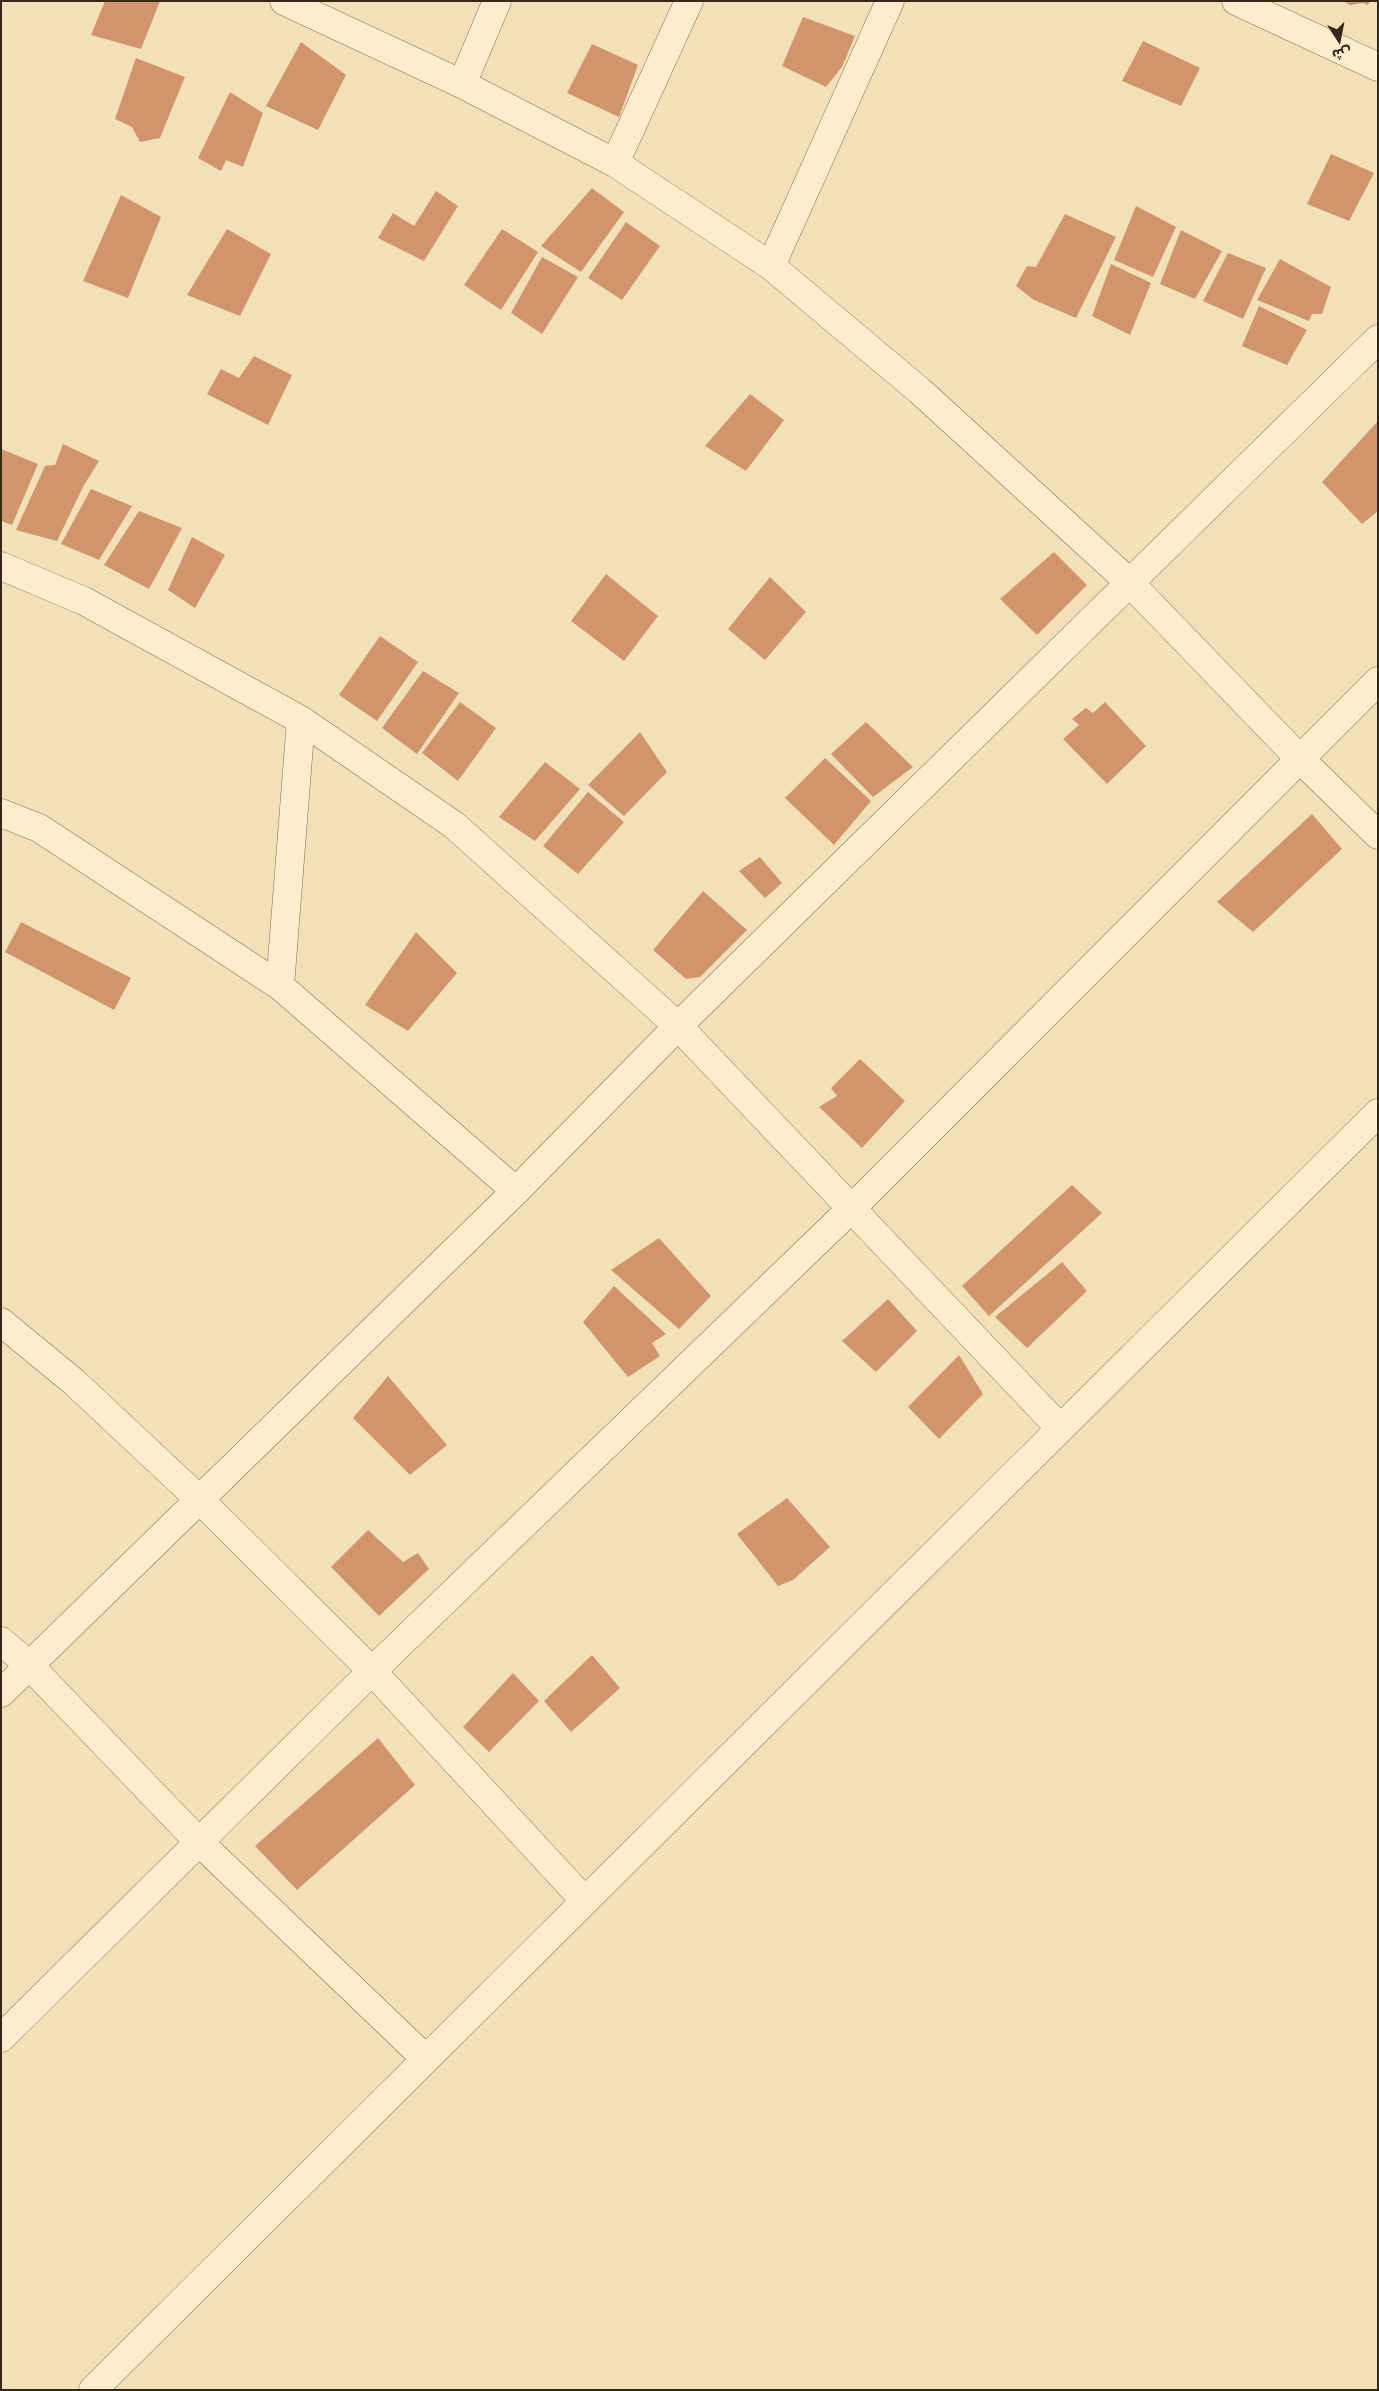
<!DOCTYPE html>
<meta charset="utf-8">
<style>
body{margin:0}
#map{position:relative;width:1379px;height:2391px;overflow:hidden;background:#f1e0b8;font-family:Literata,"Noto Sans Arabic",serif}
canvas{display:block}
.frame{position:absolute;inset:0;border:2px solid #352719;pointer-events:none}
.north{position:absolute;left:1314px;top:15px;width:50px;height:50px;-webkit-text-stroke:4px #f8eac8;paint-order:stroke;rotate:169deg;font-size:14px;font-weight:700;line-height:20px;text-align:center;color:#352719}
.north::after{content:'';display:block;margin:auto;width:18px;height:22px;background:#352719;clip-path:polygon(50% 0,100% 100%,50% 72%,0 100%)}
</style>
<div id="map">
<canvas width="1379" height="2391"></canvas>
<div class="frame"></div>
<div class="north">ش</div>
</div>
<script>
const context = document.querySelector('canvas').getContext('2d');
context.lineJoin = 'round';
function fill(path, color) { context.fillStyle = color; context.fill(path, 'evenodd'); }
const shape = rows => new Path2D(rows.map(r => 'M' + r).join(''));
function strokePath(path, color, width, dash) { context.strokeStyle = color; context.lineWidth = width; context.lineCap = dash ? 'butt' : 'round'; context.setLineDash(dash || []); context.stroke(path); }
fill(shape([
 [105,1,160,1,141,49,91,35],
 [1343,1,1370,1,1368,5,1363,3,1350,5],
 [803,17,855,36,842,67,826,87,782,66],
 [1143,41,1200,68,1181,106,1122,81],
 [301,42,346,75,318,130,266,106],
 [592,44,638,65,619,117,567,93],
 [136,58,185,77,160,138,140,142,132,127,115,119],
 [230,92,263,113,243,167,226,160,221,171,198,158],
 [1331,154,1374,173,1349,221,1307,204],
 [592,188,624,212,581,272,541,246],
 [436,191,458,206,424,261,378,238,393,213,414,226],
 [121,195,161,217,128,298,83,281],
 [1136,206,1176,227,1153,277,1114,260],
 [1065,214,1116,237,1076,318,1034,300,1016,286,1027,266,1036,267],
 [626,222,660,246,622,300,588,278],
 [227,229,271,254,240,316,187,295],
 [502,229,538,252,501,310,464,285],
 [1181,230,1222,251,1195,299,1160,284],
 [1228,253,1266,268,1243,319,1203,301],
 [542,257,578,277,542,334,511,313],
 [1280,259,1331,287,1322,314,1312,314,1309,321,1257,300],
 [1111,264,1151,283,1130,335,1092,316],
 [1259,306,1307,330,1287,365,1242,346],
 [254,356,292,375,268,425,207,394,221,369,239,378],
 [750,394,784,420,746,471,705,446],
 [1378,421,1378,511,1362,524,1322,482],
 [63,444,99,461,84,485,57,541,16,530,45,466,55,465],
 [1,449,38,464,12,525,1,521],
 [91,489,132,506,99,560,61,544],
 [139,511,182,528,149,589,104,565],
 [192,537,225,555,195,608,168,590],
 [1054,552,1087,585,1037,635,1000,599],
 [606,574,658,616,624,661,571,621],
 [770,577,806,612,765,660,728,629],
 [380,636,418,662,377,721,339,695],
 [423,671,459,693,417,754,382,728],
 [460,702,496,728,458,781,422,753],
 [1105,702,1146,746,1107,784,1063,739,1079,725,1072,719,1086,708,1093,713],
 [866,722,913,767,873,797,831,754],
 [640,732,667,772,624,816,588,785],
 [825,758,871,801,834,845,785,798],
 [545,762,580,789,535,841,499,817],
 [588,792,624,822,578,874,543,846],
 [1312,814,1342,849,1253,932,1217,902],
 [760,857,782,883,765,898,739,871],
 [703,891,747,930,700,977,686,979,653,950],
 [21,922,131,978,114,1010,5,952],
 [416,932,457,973,408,1031,365,1005],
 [860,1059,905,1101,862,1148,819,1107,837,1096,831,1088],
 [1072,1185,1102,1213,989,1316,962,1286],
 [659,1238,711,1296,679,1329,611,1270],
 [1062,1262,1087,1291,1027,1348,995,1317],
 [614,1286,666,1334,652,1343,660,1356,628,1377,583,1322],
 [888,1299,917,1331,876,1372,842,1341],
 [959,1355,983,1394,939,1439,908,1407],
 [388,1376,447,1445,410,1475,353,1418],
 [787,1498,830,1547,793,1580,778,1586,737,1534],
 [368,1530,403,1562,418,1553,429,1569,379,1616,331,1567],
 [592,1655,620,1688,571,1732,544,1701],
 [513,1673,539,1701,489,1752,463,1727],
 [378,1738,415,1785,297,1890,255,1846]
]), '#d2956b');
const street = shape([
 [284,1,462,84,615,163,771,266,920,391,1129,582,1299,758,1378,835],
 [1236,1,1378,67],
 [462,84,497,1],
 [615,163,689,1],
 [771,266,890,1],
 [1,566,84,601,301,720,454,825,678,1026,1059,1427],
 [1,813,39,828,280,986,516,1191],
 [280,986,301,720],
 [1,1322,74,1382,199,1499,372,1671,585,1901],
 [1,1641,29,1665,198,1841,426,2059],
 [1,1693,516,1191,678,1026,1378,339],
 [1,2038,372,1671,852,1208,1378,681],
 [93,2390,1378,1113]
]);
strokePath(street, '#886f52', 29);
strokePath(street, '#fcedcc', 28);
</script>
